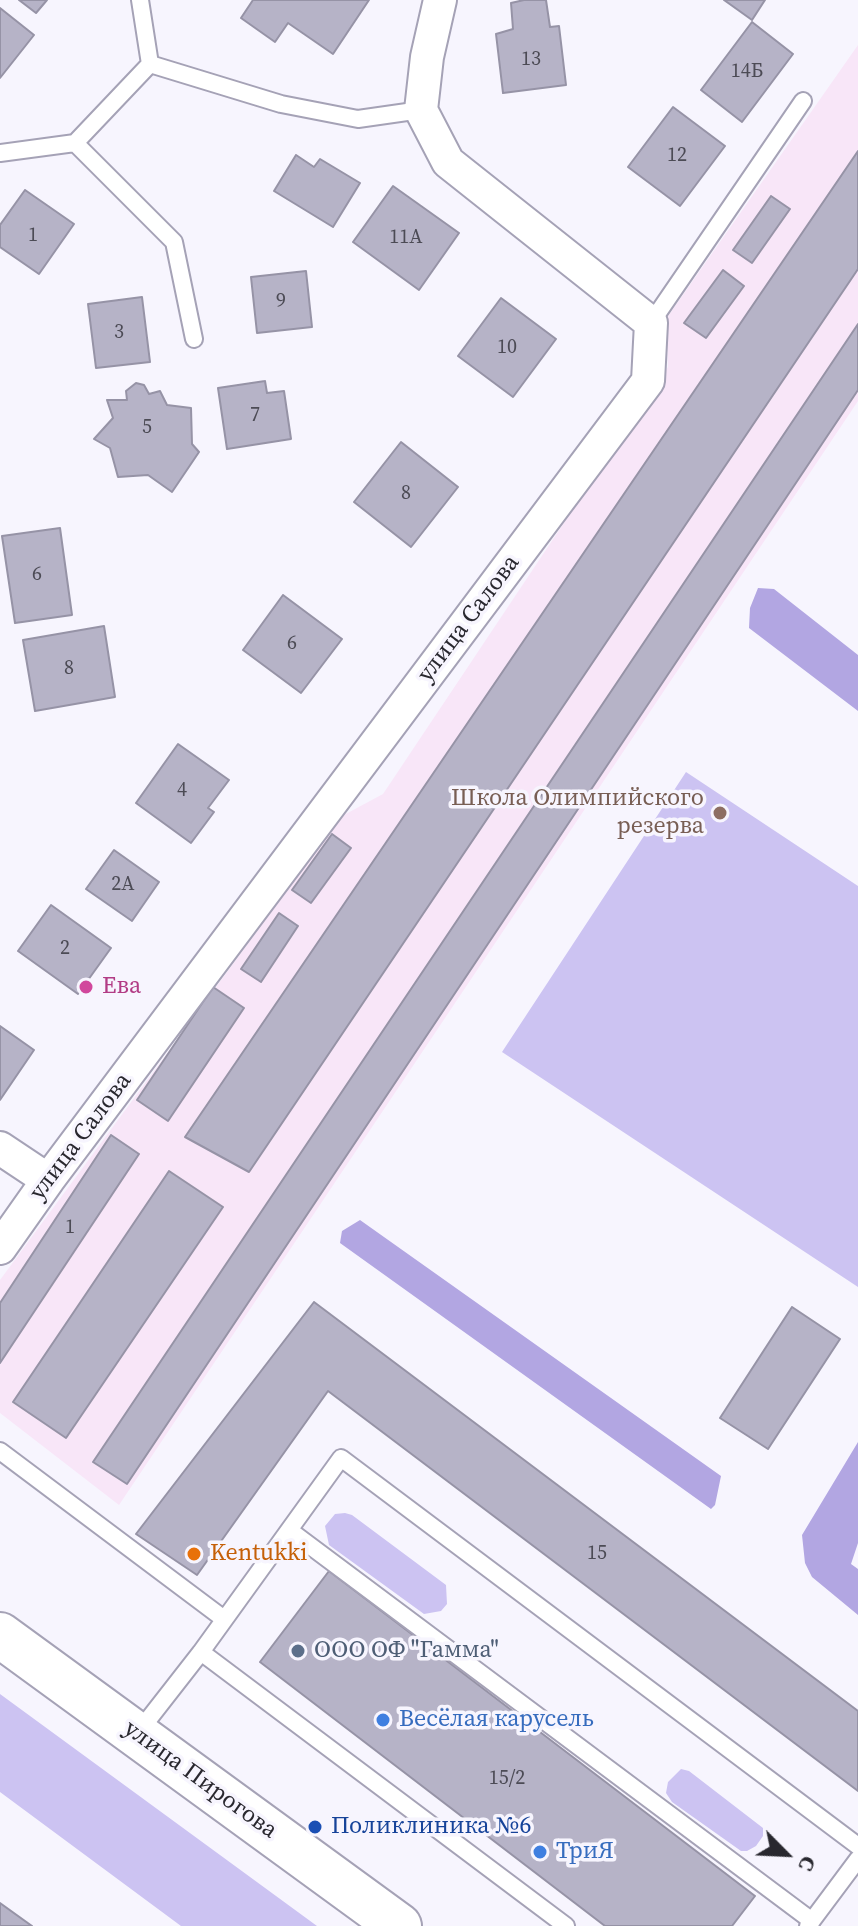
<!DOCTYPE html>
<meta charset="utf-8">
<style>
body{margin:0}
#map{position:relative;width:858px;height:1926px;overflow:hidden;background:#f7f5fe;font-family:"Source Serif 4",serif}
canvas{display:block}
.north{position:absolute;left:746px;top:1814px;width:80px;height:80px;-webkit-text-stroke:6px #f7f5fe;paint-order:stroke;rotate:114deg;font-size:22px;font-weight:700;line-height:32px;text-align:center;color:#29282f}
.north::after{content:'';display:block;margin:auto;width:28px;height:36px;background:#29282f;clip-path:polygon(50% 0,100% 100%,50% 72%,0 100%)}
</style>
<div id="map">
<canvas width="858" height="1926"></canvas>
<div class="north">С</div>
</div>
<script>
const context = document.querySelector('canvas').getContext('2d');
context.lineJoin = 'round';
function fill(path, color) { context.fillStyle = color; context.fill(path, 'evenodd'); }
const shape = rows => new Path2D(rows.map(r => 'M' + r).join(''));
function strokePath(path, color, width, dash) { context.strokeStyle = color; context.lineWidth = width; context.lineCap = dash ? 'butt' : 'round'; context.setLineDash(dash || []); context.stroke(path); }
function drawText(font, color, halo, rows, align = 'center') {
  context.font = font + ' "Source Serif 4",serif'; context.lineWidth = 7; context.setLineDash([]); context.textBaseline = 'middle'; context.strokeStyle = halo; context.fillStyle = color; for (const [text, x, y, turn = 0] of rows) {
    context.save(); context.translate(x, y); context.rotate((+turn || 0) * Math.PI / 180); context.textAlign = isNaN(turn) ? turn : align; if (halo) context.strokeText(text, 0, 0); context.fillText(text, 0, 0); context.restore();
  }
}
fill(shape([
 [858,45,858,401,119,1505,0,1413,0,1280,342,816,383,794,668,367,666,319]
]), '#f8e6f8');
fill(shape([
 [686,772,858,886,858,1287,502,1052],
 [345,1513,352,1515,446,1585,447,1604,441,1611,424,1614,329,1545,325,1526,335,1514],
 [0,1694,317,1926,181,1926,0,1792],
 [681,1769,689,1771,763,1828,763,1836,756,1846,747,1851,741,1851,672,1802,666,1793,668,1782]
]), '#ccc3f2');
fill(shape([
 [758,588,774,589,858,655,858,711,749,628,750,608],
 [360,1220,721,1476,715,1505,711,1509,340,1243,342,1231],
 [858,1442,858,1543,851,1564,858,1569,858,1615,812,1577,805,1563,802,1535]
]), '#b2a6e2');
const building = shape([
 [19,0,47,0,36,13,19,0],
 [253,0,369,0,333,54,288,23,275,42,241,18,253,0],
 [524,0,546,0,550,27,559,26,566,85,503,93,496,34,513,29,511,3,524,0],
 [724,0,765,0,752,20,724,0],
 [0,8,34,35,0,78,0,8],
 [752,22,793,54,742,122,701,90,752,22],
 [673,107,725,146,680,206,628,167,673,107],
 [858,151,858,269,249,1172,185,1137,858,151],
 [296,155,314,167,320,159,360,183,333,227,274,191,296,155],
 [393,186,459,233,419,290,353,242,393,186],
 [25,190,74,224,39,274,0,247,0,225,25,190],
 [771,196,790,209,752,263,733,250,771,196],
 [723,270,744,286,706,338,684,323,723,270],
 [306,271,312,327,257,333,251,277,306,271],
 [142,297,150,362,96,368,88,304,142,297],
 [501,298,556,339,513,397,458,356,501,298],
 [858,324,858,390,127,1484,93,1462,858,324],
 [265,381,267,393,284,391,291,439,227,449,218,388,265,381],
 [136,383,144,385,149,394,160,391,167,405,191,408,192,444,199,452,172,492,148,475,118,477,110,448,94,439,113,418,107,400,127,400,126,391,136,383],
 [401,442,458,487,411,547,354,502,401,442],
 [60,528,72,615,15,623,2,536,60,528],
 [283,595,342,639,301,693,243,650,283,595],
 [104,626,115,697,35,711,23,640,104,626],
 [178,744,229,780,208,808,214,812,191,843,136,803,178,744],
 [332,834,351,848,311,903,292,890,332,834],
 [114,850,159,882,132,921,86,889,114,850],
 [51,905,111,948,78,994,18,951,51,905],
 [279,913,298,926,261,982,241,969,279,913],
 [213,987,244,1008,168,1121,137,1100,213,987],
 [0,1026,34,1050,0,1100,0,1026],
 [111,1135,139,1154,0,1363,0,1303,111,1135],
 [169,1171,223,1207,66,1438,13,1402,169,1171],
 [314,1302,858,1711,858,1791,328,1391,197,1575,136,1534,314,1302],
 [792,1307,840,1339,768,1449,720,1418,792,1307],
 [329,1571,755,1896,732,1926,605,1926,260,1662,329,1571],
 [0,1903,32,1926,0,1926,0,1903]
]);
fill(building, '#b6b3c7');
strokePath(building, '#9693a6', 2);
const service = shape([
 [140,0,150,64],
 [150,64,281,104,358,119,421,110],
 [75,143,174,242,194,339],
 [0,153,75,143,150,64],
 [651,323,803,101],
 [0,1451,224,1619],
 [289,1530,812,1921],
 [201,1652,566,1926],
 [137,1734,201,1652,341,1458,858,1846],
 [808,1926,858,1859]
]);
const minor = shape([
 [0,1148,48,1180],
 [0,1248,48,1180,648,381,651,323,448,162,421,110,427,57,440,0]
]);
const secondary = shape([
 [0,1635,399,1926]
]);
strokePath(service, '#a5a2b6', 20);
strokePath(minor, '#a5a2b6', 36);
strokePath(secondary, '#a5a2b6', 48);
strokePath(service, '#fff', 16);
strokePath(minor, '#fff', 32);
strokePath(secondary, '#fff', 44);
for (const [x, y, r, color] of [
 [720,813,8,"#8d6e63"],
 [86,987,8,"#d1479c"],
 [194,1554,8,"#e8710a"],
 [298,1651,8,"#5c6f8a"],
 [383,1720,8,"#3f7fe0"],
 [315,1827,8,"#1a4fb4"],
 [540,1852,8,"#3f7fe0"]
]) { const dot = new Path2D(); dot.arc(x, y, r, 0, 2 * Math.PI); context.fillStyle = color; context.fill(dot); strokePath(dot, '#f7f5fe', 3); }
drawText('20px', '#4c4b55', null, [
 ["13",531,60],
 ["14Б",747,72],
 ["12",677,156],
 ["1",33,236],
 ["11А",406,238],
 ["9",281,302],
 ["3",119,333],
 ["10",507,348],
 ["7",255,416],
 ["5",147,428],
 ["8",406,494],
 ["6",37,575],
 ["6",292,644],
 ["8",69,669],
 ["4",182,791],
 ["2А",123,885],
 ["2",65,949],
 ["1",70,1228],
 ["15",597,1554],
 ["15/2",507,1779]
]);
drawText('24px', '#29282f', '#f7f5fe', [
 ["улица Салова",469,619,-53],
 ["улица Салова",81,1137,-53],
 ["улица Пирогова",200,1780,36]
]);
drawText('24px', '#785e54', '#f7f5fe', [
 ["Школа Олимпийского",704,799],
 ["резерва",704,827]
], 'right');
drawText('24px', '#b23c85', '#f7f5fe', [
 ["Ева",102,987]
], 'left');
drawText('24px', '#c56008', '#f7f5fe', [
 ["Kentukki",210,1554]
], 'left');
drawText('24px', '#4e5e75', '#f7f5fe', [
 ["ООО ОФ \"Гамма\"",314,1651]
], 'left');
drawText('24px', '#366cbe', '#f7f5fe', [
 ["Весёлая карусель",399,1720],
 ["ТриЯ",556,1852]
], 'left');
drawText('24px', '#164399', '#f7f5fe', [
 ["Поликлиника №6",331,1827]
], 'left');
</script>
